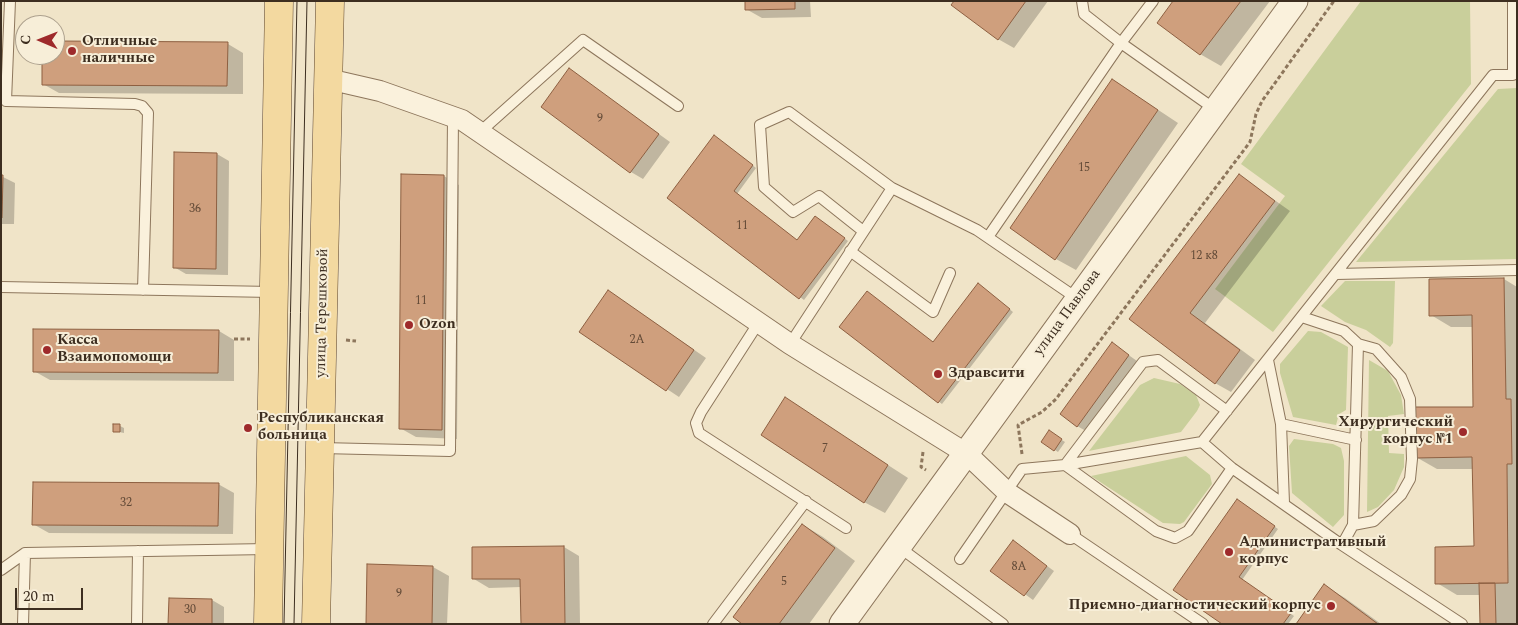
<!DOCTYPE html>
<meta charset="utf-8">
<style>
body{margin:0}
#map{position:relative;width:1518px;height:625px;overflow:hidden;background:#f0e4c8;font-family:Spectral,serif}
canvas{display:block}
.frame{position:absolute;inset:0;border:2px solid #3d2e20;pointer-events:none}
.north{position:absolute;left:15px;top:15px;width:50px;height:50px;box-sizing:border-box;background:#f7eed8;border:1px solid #ada18e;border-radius:50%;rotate:271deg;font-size:14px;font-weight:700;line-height:20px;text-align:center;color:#3d2e20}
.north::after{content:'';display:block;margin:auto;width:18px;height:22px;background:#9e2a2b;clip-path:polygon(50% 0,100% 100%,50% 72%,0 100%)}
.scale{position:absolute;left:15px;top:588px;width:68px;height:22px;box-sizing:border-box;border:2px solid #3d2e20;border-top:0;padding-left:6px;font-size:15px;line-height:18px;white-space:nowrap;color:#3d2e20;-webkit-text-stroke:4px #f7eed8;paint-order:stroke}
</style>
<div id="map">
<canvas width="1518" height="625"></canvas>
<div class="frame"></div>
<div class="north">С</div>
<div class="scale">20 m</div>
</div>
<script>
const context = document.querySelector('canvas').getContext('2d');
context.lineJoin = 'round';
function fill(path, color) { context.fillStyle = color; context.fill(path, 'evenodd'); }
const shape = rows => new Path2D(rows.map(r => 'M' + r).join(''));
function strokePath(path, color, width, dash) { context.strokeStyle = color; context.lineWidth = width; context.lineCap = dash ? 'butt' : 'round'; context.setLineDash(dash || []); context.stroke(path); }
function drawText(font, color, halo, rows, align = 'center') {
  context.font = font + ' Spectral,serif'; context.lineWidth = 4; context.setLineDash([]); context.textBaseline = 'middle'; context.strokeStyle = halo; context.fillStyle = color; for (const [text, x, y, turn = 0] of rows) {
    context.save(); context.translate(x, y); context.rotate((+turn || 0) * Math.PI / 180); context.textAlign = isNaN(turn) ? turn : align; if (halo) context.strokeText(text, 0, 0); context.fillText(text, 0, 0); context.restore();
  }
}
fill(shape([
 [1361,1,1470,1,1471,84,1273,332,1215,289,1285,196,1241,164],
 [1517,88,1517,259,1356,262,1498,89],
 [1345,281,1395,281,1393,343,1390,347,1366,330,1345,322,1321,306],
 [1308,331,1321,332,1348,347,1346,410,1339,414,1336,425,1293,417,1280,373,1280,364],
 [1369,360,1388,371,1401,395,1404,414,1388,416,1389,453,1404,454,1404,467,1394,490,1378,507,1367,512],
 [1154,378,1180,384,1196,395,1200,405,1197,411,1181,432,1089,451,1140,385],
 [1294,439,1333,444,1341,448,1344,461,1344,515,1333,527,1292,493,1289,446],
 [1186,456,1210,475,1212,484,1184,522,1180,524,1163,523,1091,476]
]), '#c9cf9b');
fill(shape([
 [746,1,810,1,811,17,762,18,746,9],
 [956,1,1048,1,1014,48,998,39],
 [1175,1,1270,1,1221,66,1200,54],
 [55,43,228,44,243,53,243,94,59,93,43,84,44,55,55,55],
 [570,70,670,142,643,179,631,172],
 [1113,80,1178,123,1076,270,1056,259],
 [718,139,756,168,737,194,798,241,819,219,848,241,804,300,668,198],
 [217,154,229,161,228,275,186,274,174,267],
 [1239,175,1290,211,1205,323,1255,360,1231,392,1215,383,1131,319],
 [1,176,15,183,14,224,1,224],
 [444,176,459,185,457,439,416,437,400,428],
 [1504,279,1517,287,1516,624,1481,624,1480,595,1457,595,1437,583,1475,548,1474,469,1437,469,1416,457,1474,408,1473,327,1451,327,1431,315,1430,280],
 [982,287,1013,312,942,404,841,327,934,343],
 [620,299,706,358,679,397,581,332],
 [219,331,234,340,234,381,50,380,34,371],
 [1113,344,1137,361,1086,431,1077,426],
 [786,399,908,478,885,513,864,502],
 [120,426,124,428,124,433,114,431],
 [1049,432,1065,442,1058,452,1043,442],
 [218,484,234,493,233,534,49,533,33,524],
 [1241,503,1278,529,1242,580,1294,616,1288,624,1224,624],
 [803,525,823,537,855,561,809,624,744,624],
 [564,547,579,556,580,624,522,624,521,587,489,588,474,579],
 [1021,547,1054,571,1033,600,992,570],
 [433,567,449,576,447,624,367,624],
 [1325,586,1345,598,1381,624,1297,624],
 [212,600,224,607,224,624,170,624]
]), '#0003');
const building = shape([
 [745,1,795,1,795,9,745,10,745,1],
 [954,1,1026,1,998,40,951,5,954,1],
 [1173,1,1241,1,1200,55,1157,23,1173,1],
 [55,41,228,42,227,86,42,85,42,55,55,55,55,41],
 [569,68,659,134,630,173,541,107,569,68],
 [1112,79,1158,110,1055,260,1010,228,1112,79],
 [714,135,753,165,734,191,797,240,815,216,845,238,799,299,667,198,714,135],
 [174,152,217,153,216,269,173,268,174,152],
 [401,174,444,175,442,430,399,429,401,174],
 [1239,174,1275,201,1190,313,1240,350,1215,384,1129,319,1239,174],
 [1,175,3,175,2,218,1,218,1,175],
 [1504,278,1506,399,1511,399,1512,464,1507,464,1508,583,1435,584,1435,547,1474,546,1472,457,1415,458,1414,407,1473,407,1472,315,1429,316,1429,279,1504,278],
 [978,283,1010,309,938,403,839,327,867,291,933,342,978,283],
 [608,290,694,350,666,391,579,332,608,290],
 [33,329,219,330,218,373,33,372,33,329],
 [1112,342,1129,355,1077,427,1060,414,1112,342],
 [785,397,888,465,864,503,761,435,785,397],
 [113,424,120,424,120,432,113,432,113,424],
 [1049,430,1062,439,1054,451,1041,442,1049,430],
 [33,482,219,483,218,526,32,525,33,482],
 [1237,499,1275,526,1239,577,1291,613,1283,624,1222,624,1173,590,1237,499],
 [802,524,835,548,779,624,742,624,733,617,802,524],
 [1013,540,1047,566,1024,596,990,571,1013,540],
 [564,546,565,624,521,624,520,579,472,579,472,547,564,546],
 [367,564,433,566,432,624,366,624,367,564],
 [1479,583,1495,583,1496,624,1480,624,1479,583],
 [1324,584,1378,624,1296,624,1324,584],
 [169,598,212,599,212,624,168,624,169,598]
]);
fill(building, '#cf9f7d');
strokePath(building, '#8d5f41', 1);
const service = shape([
 [10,1,6,101,135,104,142,106,148,113,143,290],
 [1153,1,1121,43,1216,110],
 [480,132,583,40,678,106],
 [863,231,819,196,793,212,764,187,760,125,789,112,892,188],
 [988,237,1121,43,1084,14,1082,1],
 [850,251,933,312,950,273],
 [1336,274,1517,270],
 [1,287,272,292],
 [1302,317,1344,331,1358,344,1353,525,1342,545],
 [759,322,701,412,696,423,699,433,846,528],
 [790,344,892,188,977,230,1078,299],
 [1268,360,1281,424,1284,503],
 [1227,411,1158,360,1143,362,1065,465,1156,531,1175,538,1188,531,1232,468],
 [1281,424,1356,440],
 [1202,442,1232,468,1342,545,1462,624],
 [321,448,450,451,453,117],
 [1353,525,1374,521,1401,495,1410,479,1412,459,1410,399,1401,377,1376,349,1358,344],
 [1070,534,1203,624],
 [899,547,1003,624],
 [960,559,1022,469,1065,465,1202,442,1493,75,1513,75,1513,1],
 [1,570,25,553,268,549],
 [23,624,25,553],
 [137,624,138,551],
 [713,624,806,501]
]);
const minor = shape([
 [328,79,380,91,462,120,790,344,967,454,1008,493,1070,534]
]);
const tertiary = shape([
 [842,624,1295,1]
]);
const primary = shape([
 [268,624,279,1],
 [316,624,330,1]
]);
strokePath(service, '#8d765c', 12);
strokePath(minor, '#8d765c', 22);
strokePath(tertiary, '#8d765c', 27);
strokePath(primary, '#5b4430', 29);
strokePath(shape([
 [234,339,250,339],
 [346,340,356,341],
 [923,452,921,467,926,470],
 [1022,454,1018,425,1042,412,1056,399,1250,142,1256,114,1262,101,1334,1]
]), '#8d765c', 3, [4, 2.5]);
strokePath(service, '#faf1dc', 10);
strokePath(minor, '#faf1dc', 20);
strokePath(tertiary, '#faf1dc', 25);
strokePath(primary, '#f3d9a0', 28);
strokePath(shape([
 [284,624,297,1],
 [294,624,307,1]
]), '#3d2e20', 1);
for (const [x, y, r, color] of [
 [72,51,5,"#9e2a2b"],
 [409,325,5,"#9e2a2b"],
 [47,350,5,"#9e2a2b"],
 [938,374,5,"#9e2a2b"],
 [248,428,5,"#9e2a2b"],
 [1463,432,5,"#9e2a2b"],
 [1229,552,5,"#9e2a2b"],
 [1331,606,5,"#9e2a2b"]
]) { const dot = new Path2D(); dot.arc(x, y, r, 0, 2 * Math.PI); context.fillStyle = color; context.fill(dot); strokePath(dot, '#f7eed8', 2); }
drawText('12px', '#624a37', null, [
 ["9",600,120],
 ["15",1084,169],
 ["36",195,210],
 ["11",742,227],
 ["12 к8",1204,257],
 ["11",421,302],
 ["2А",637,341],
 ["7",825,450],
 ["32",126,504],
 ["8А",1019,568],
 ["5",784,583],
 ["9",399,595],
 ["30",190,611]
]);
drawText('bold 15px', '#3d2e20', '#f7eed8', [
 ["Отличные",82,42],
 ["наличные",82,59],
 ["Ozon",419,325],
 ["Касса",57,341],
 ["Взаимопомощи",57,358],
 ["Здравсити",948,374],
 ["Республиканская",258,419],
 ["больница",258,436],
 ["Хирургический",1453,423,"right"],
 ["корпус №1",1453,440,"right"],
 ["Административный",1239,543],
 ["корпус",1239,560],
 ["Приемно-диагностический корпус",1321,606,"right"]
], 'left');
drawText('15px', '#3d2e20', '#f7eed8', [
 ["улица Терешковой",323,313,-89],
 ["улица Павлова",1068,313,-54]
]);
</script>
